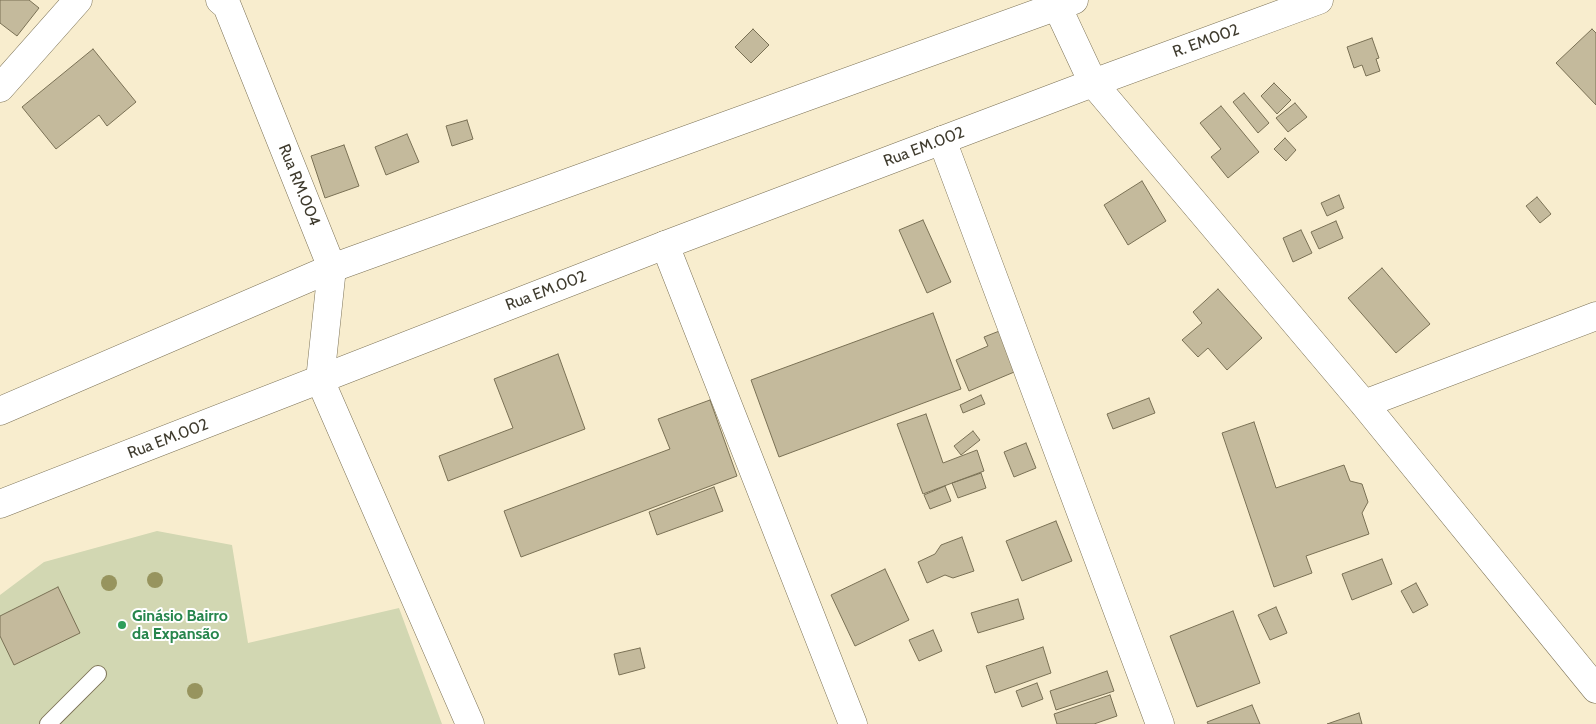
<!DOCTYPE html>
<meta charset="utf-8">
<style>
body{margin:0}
canvas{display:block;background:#f8edce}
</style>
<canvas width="1596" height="724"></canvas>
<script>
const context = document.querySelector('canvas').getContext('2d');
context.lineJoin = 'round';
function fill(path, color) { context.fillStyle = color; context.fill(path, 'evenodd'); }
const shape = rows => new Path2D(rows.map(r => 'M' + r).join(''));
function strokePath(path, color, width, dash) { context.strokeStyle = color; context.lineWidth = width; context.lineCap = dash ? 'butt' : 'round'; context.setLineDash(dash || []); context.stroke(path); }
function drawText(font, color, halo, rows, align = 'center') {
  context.font = font + ' Cabin,sans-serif'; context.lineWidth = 4; context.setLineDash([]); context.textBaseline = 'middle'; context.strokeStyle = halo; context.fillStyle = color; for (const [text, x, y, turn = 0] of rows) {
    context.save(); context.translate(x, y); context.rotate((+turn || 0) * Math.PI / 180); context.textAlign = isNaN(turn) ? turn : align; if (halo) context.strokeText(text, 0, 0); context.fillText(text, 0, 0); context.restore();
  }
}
fill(shape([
 [157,531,232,545,248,643,399,608,442,724,0,724,0,595,44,562]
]), '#d2d7b2');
const building = shape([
 [0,0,29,0,39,8,17,36,0,23,0,0],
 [753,29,769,45,751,63,735,47,753,29],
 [1592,29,1596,33,1596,105,1556,63,1592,29],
 [1372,38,1379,58,1376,59,1380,71,1366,76,1362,65,1354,68,1347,47,1372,38],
 [93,49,136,102,107,126,99,115,56,149,22,107,93,49],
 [1274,83,1291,100,1277,114,1261,96,1274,83],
 [1244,93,1269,123,1258,133,1233,102,1244,93],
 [1295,103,1307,117,1288,132,1276,118,1295,103],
 [1221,106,1259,152,1228,178,1211,157,1221,149,1200,123,1221,106],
 [467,120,473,139,452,146,446,126,467,120],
 [407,134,419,162,386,175,375,147,407,134],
 [1285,138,1296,150,1286,161,1274,149,1285,138],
 [344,145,359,186,325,198,311,156,344,145],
 [1142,181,1166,221,1128,245,1104,205,1142,181],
 [1339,195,1344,208,1327,216,1321,203,1339,195],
 [1537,197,1551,214,1540,223,1526,206,1537,197],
 [923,220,951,282,927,293,899,230,923,220],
 [1336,221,1343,238,1319,249,1311,232,1336,221],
 [1301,230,1312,253,1293,262,1283,238,1301,230],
 [1382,268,1430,324,1396,353,1348,298,1382,268],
 [1218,289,1262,338,1227,370,1208,348,1198,357,1182,340,1202,323,1193,312,1218,289],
 [933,313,961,389,779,457,751,380,933,313],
 [1002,330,1019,370,969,391,956,360,988,346,984,337,1002,330],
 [558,354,585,429,448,481,439,456,513,428,494,379,558,354],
 [981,395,985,404,963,413,960,405,981,395],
 [1149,398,1155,413,1113,429,1107,414,1149,398],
 [710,400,737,476,521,557,504,511,670,449,658,419,710,400],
 [926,414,943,463,977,450,984,471,923,494,897,424,926,414],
 [1254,422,1276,488,1344,465,1350,481,1362,484,1368,502,1362,513,1369,534,1306,556,1312,573,1274,587,1222,433,1254,422],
 [973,431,980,440,961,455,954,446,973,431],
 [1026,443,1036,468,1014,477,1004,452,1026,443],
 [981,473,986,488,958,498,952,483,981,473],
 [945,486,951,501,930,509,924,495,945,486],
 [714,487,723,511,657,535,649,512,714,487],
 [1056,521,1072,561,1022,581,1006,541,1056,521],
 [962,537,974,571,953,578,945,575,927,583,918,562,935,554,941,545,962,537],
 [1382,559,1392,584,1352,600,1342,574,1382,559],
 [885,569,909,620,855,646,831,595,885,569],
 [1416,583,1428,605,1413,613,1401,591,1416,583],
 [58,587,80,633,14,665,0,636,0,616,58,587],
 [1018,599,1024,619,978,633,971,613,1018,599],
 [1276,607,1287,633,1270,640,1258,615,1276,607],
 [1233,611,1260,683,1197,707,1170,636,1233,611],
 [933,630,942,651,919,661,909,640,933,630],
 [1043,647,1051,673,995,693,986,666,1043,647],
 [640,648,645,668,619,675,614,654,640,648],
 [1107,671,1114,691,1056,710,1050,691,1107,671],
 [1037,683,1043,699,1022,707,1016,691,1037,683],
 [1110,695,1117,716,1094,724,1057,724,1054,714,1110,695],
 [1252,705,1260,724,1208,724,1207,722,1252,705],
 [1359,713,1362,724,1327,724,1359,713]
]);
fill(building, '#c4ba9c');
strokePath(building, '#7a7155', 1);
const lane = shape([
 [48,724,98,674]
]);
const street = shape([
 [220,0,227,6,332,268,320,380,470,724],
 [1056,0,1057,6,1093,83,1364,404,1596,689],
 [0,88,78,0],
 [942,140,1160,724],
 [665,245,853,724],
 [1364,404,1596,316]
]);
const secondary = shape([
 [0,411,332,268,1074,0],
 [0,504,665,245,1093,83,1319,0]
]);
strokePath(lane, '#7c7256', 18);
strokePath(street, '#7c7256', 29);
strokePath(secondary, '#7c7256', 29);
strokePath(lane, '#fff', 16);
strokePath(street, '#fff', 28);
strokePath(secondary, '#fff', 28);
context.fillStyle = '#97945e';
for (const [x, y] of [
 [155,580],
 [109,583],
 [195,691]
]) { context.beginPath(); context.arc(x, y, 8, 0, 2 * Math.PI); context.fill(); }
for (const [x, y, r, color] of [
 [122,625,5,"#2e9e5b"]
]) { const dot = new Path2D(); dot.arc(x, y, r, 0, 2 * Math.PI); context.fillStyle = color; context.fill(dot); strokePath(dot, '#fff', 2); }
drawText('16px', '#3f3b2e', '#fff', [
 ["R. EM002",1206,41,-20],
 ["Rua EM.002",924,147,-21],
 ["Rua RM.004",299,185,68],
 ["Rua EM.002",546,291,-21],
 ["Rua EM.002",168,439,-21]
]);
drawText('bold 16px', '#27864d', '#fff', [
 ["Ginásio Bairro",132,616],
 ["da Expansão",132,634]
], 'left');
</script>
